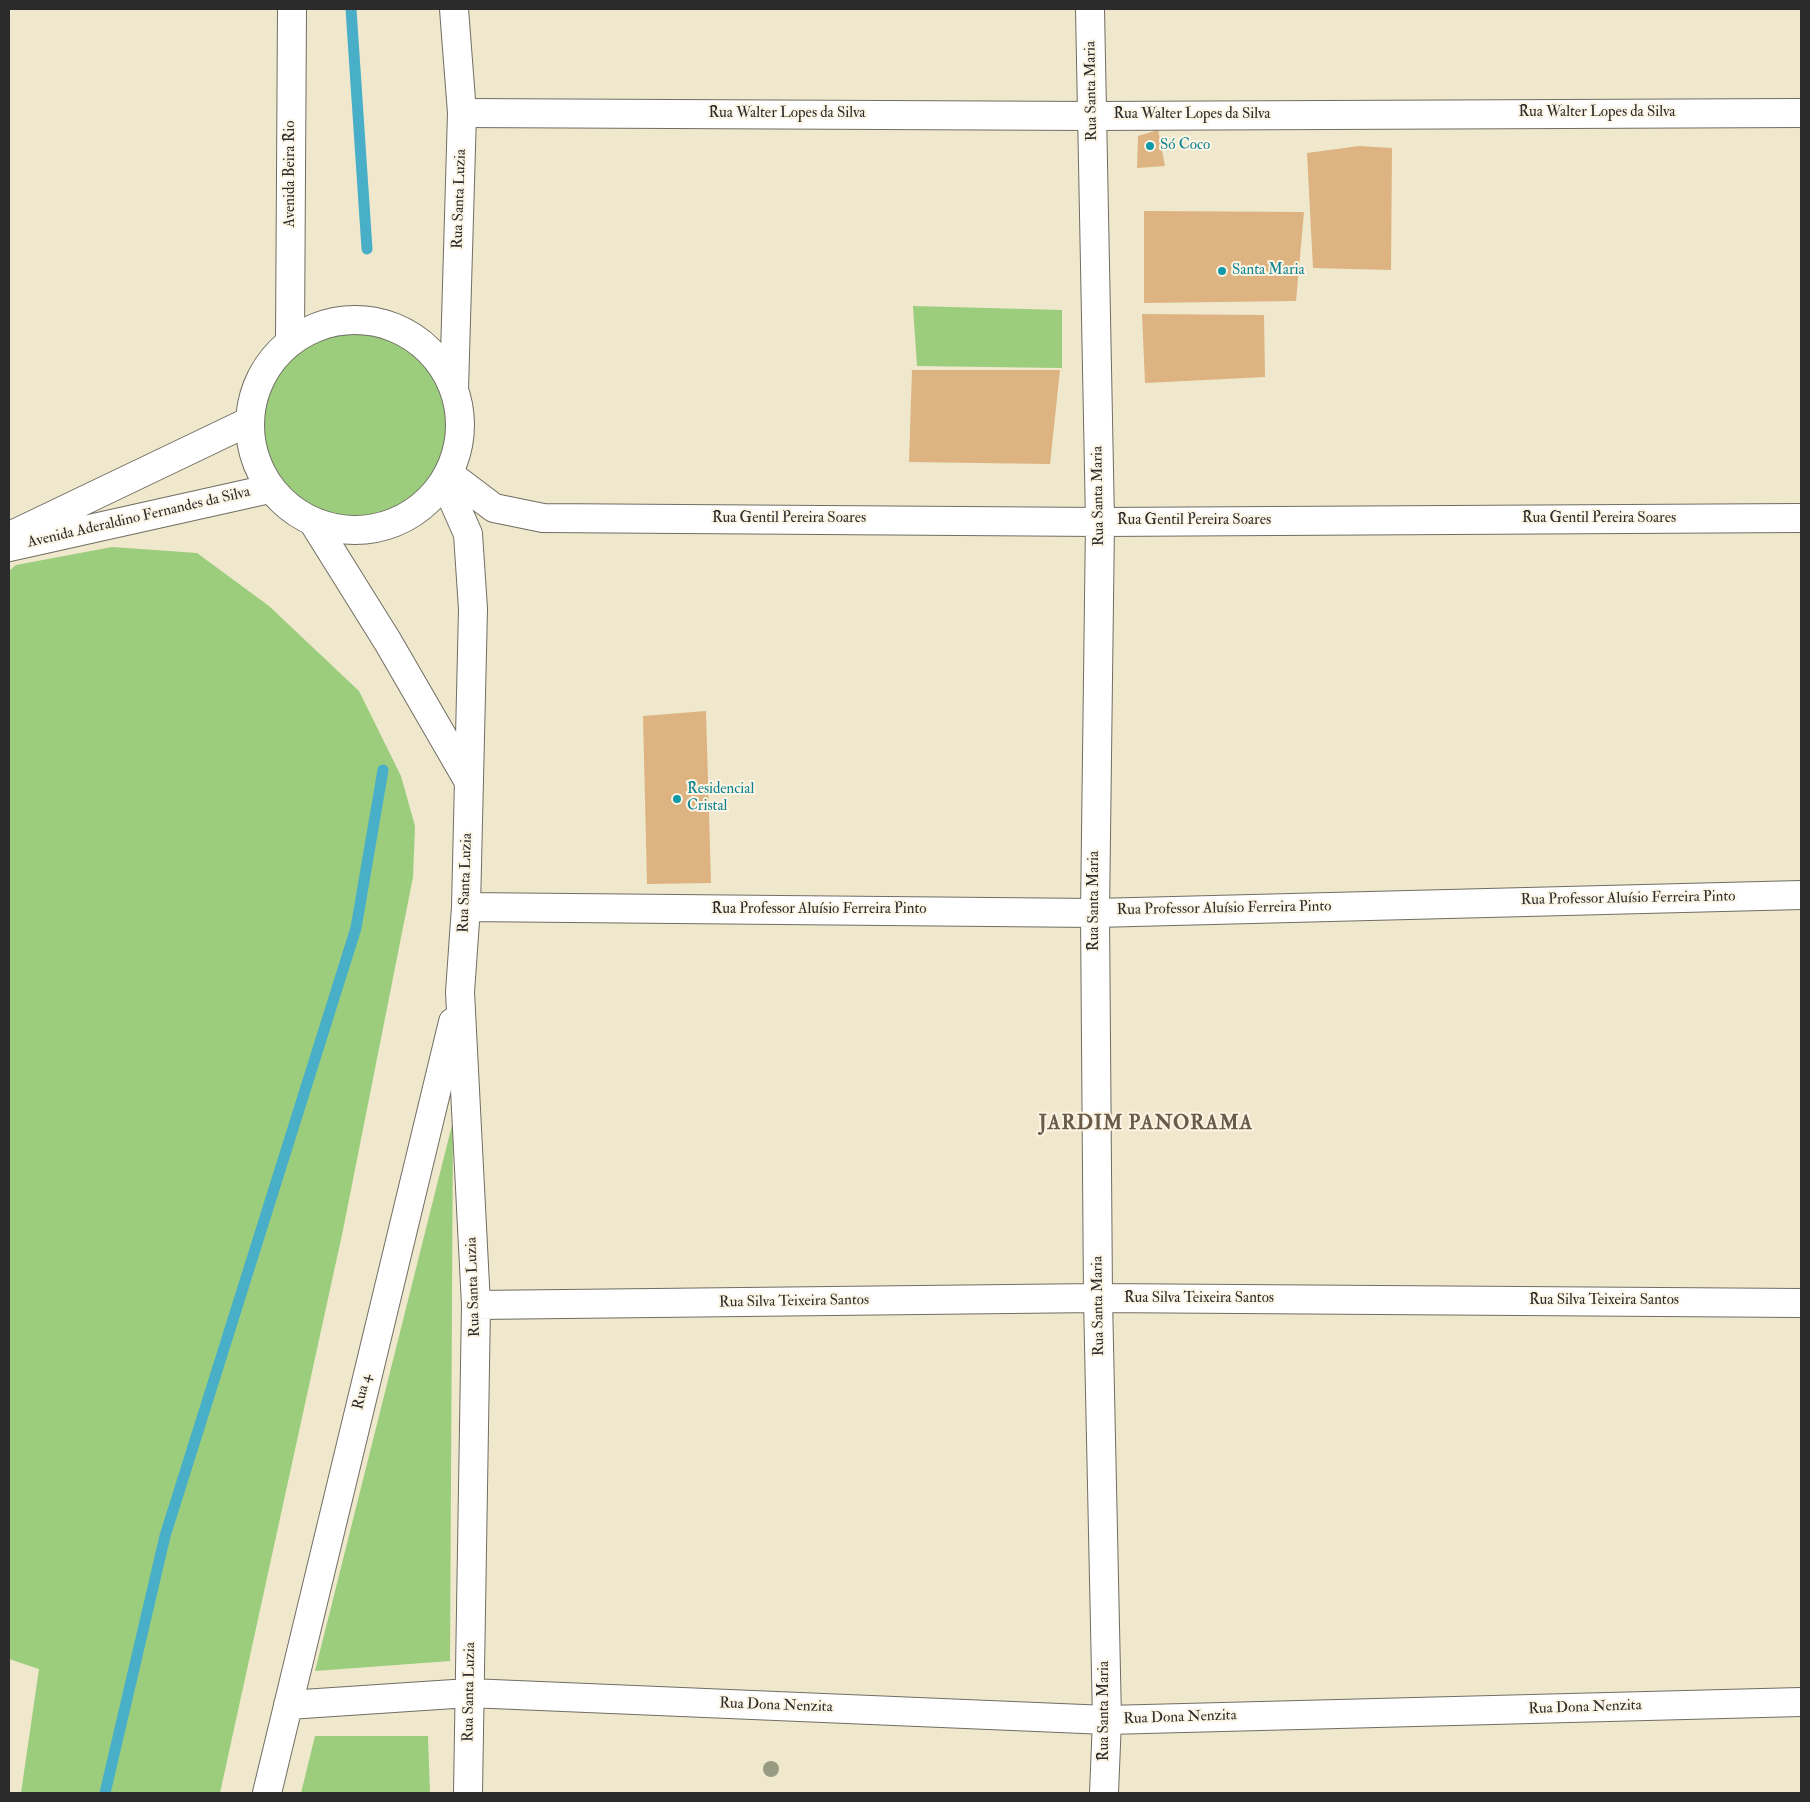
<!DOCTYPE html>
<meta charset="utf-8">
<style>
body{margin:0}
#map{position:relative;width:1810px;height:1802px;overflow:hidden;background:#efe8cc;font-family:"IM FELL Double Pica",serif}
canvas{display:block}
.frame{position:absolute;inset:0;border:10px solid #2b2b2b;pointer-events:none}
</style>
<div id="map">
<canvas width="1810" height="1802"></canvas>
<div class="frame"></div>
</div>
<script>
const context = document.querySelector('canvas').getContext('2d');
context.lineJoin = 'round';
function fill(path, color) { context.fillStyle = color; context.fill(path, 'evenodd'); }
const shape = rows => new Path2D(rows.map(r => 'M' + r).join(''));
function strokePath(path, color, width, dash) { context.strokeStyle = color; context.lineWidth = width; context.lineCap = dash ? 'butt' : 'round'; context.setLineDash(dash || []); context.stroke(path); }
function drawText(font, color, halo, rows, align = 'center') {
  context.font = font + ' "IM FELL Double Pica",serif'; context.lineWidth = 4; context.setLineDash([]); context.textBaseline = 'middle'; context.strokeStyle = halo; context.fillStyle = color; for (const [text, x, y, turn = 0] of rows) {
    context.save(); context.translate(x, y); context.rotate((+turn || 0) * Math.PI / 180); context.textAlign = isNaN(turn) ? turn : align; if (halo) context.strokeText(text, 0, 0); context.fillText(text, 0, 0); context.restore();
  }
}
fill(shape([
 [913,306,1062,310,1062,368,917,366],
 '262 425a92 92 0 1 1 184 0a92 92 0 1 1-184 0Z',
 [112,547,197,553,269,606,359,691,401,776,415,826,413,877,343,1230,220,1793,21,1793,39,1669,9,1659,9,571,16,565],
 [453,1121,450,1661,315,1671],
 [315,1736,428,1736,430,1793,301,1793]
]), '#9bcd7d');
strokePath(shape([
 [351,9,367,249],
 [105,1793,165,1536,356,928,383,770]
]), '#49aec8', 11);
fill(shape([
 [1158,130,1165,166,1137,168,1138,136],
 [1359,146,1392,148,1391,270,1313,268,1307,153],
 [1144,211,1304,212,1296,301,1144,303],
 [1142,314,1264,315,1265,377,1145,383],
 [912,370,1060,370,1050,464,909,462],
 [706,711,711,883,647,884,643,716]
]), '#dcb381');
const minor = shape([
 [1090,9,1100,522,1095,913,1098,1298,1107,1720,1104,1793],
 [462,113,1092,116,1801,113],
 [449,474,494,508,543,518,1100,522,1801,518],
 [445,482,468,534,473,609,466,907,460,992,476,1305,468,1793],
 [315,525,388,642,469,782],
 [466,907,1095,913,1801,895],
 [476,1305,1098,1298,1801,1303],
 [288,1705,469,1693,1107,1720,1801,1702],
 [267,1793,453,1022]
]);
const tertiary = shape([
 '250 425a105 105 0 1 1 210 0a105 105 0 1 1-210 0Z',
 [290,339,292,9],
 [454,389,462,113,454,9],
 [12,535,248,422],
 [9,547,269,489]
]);
strokePath(minor, '#706d63', 30);
strokePath(tertiary, '#706d63', 30);
strokePath(minor, '#fff', 28);
strokePath(tertiary, '#fff', 28);
context.fillStyle = '#969b81';
for (const [x, y] of [
 [771,1769]
]) { context.beginPath(); context.arc(x, y, 8, 0, 2 * Math.PI); context.fill(); }
for (const [x, y, r, color] of [
 [1150,146,5,"#0f9aa8"],
 [1222,271,5,"#0f9aa8"],
 [677,799,5,"#0f9aa8"]
]) { const dot = new Path2D(); dot.arc(x, y, r, 0, 2 * Math.PI); context.fillStyle = color; context.fill(dot); strokePath(dot, '#fcf5e5', 2); }
drawText('15px', '#2b2b2b', '#fcf5e5', [
 ["Rua Santa Maria",1092,91,-91],
 ["Rua Walter Lopes da Silva",1597,113],
 ["Rua Walter Lopes da Silva",787,114],
 ["Rua Walter Lopes da Silva",1192,115],
 ["Avenida Beira Rio",291,174,-90],
 ["Rua Santa Luzia",460,199,-88],
 ["Rua Santa Maria",1099,496,-91],
 ["Avenida Aderaldino Fernandes da Silva",139,518,-13],
 ["Rua Gentil Pereira Soares",789,519],
 ["Rua Gentil Pereira Soares",1599,519],
 ["Rua Gentil Pereira Soares",1194,521],
 ["Rua Santa Luzia",466,883,-88],
 ["Rua Professor Aluísio Ferreira Pinto",1628,899,-1],
 ["Rua Santa Maria",1095,901,-90],
 ["Rua Professor Aluísio Ferreira Pinto",1224,909,-1],
 ["Rua Professor Aluísio Ferreira Pinto",819,910],
 ["Rua Santa Luzia",474,1287,-92],
 ["Rua Silva Teixeira Santos",1199,1299],
 ["Rua Silva Teixeira Santos",1604,1301],
 ["Rua Silva Teixeira Santos",794,1302,-1],
 ["Rua Santa Maria",1099,1306,-91],
 ["Rua 4",363,1392,-76],
 ["Rua Santa Luzia",470,1692,-89],
 ["Rua Dona Nenzita",776,1706,2],
 ["Rua Dona Nenzita",1585,1708,-2],
 ["Rua Santa Maria",1105,1711,-90],
 ["Rua Dona Nenzita",1180,1718,-2]
]);
drawText('15px', '#0d838f', '#fcf5e5', [
 ["Só Coco",1160,146],
 ["Santa Maria",1232,271],
 ["Residencial",687,790],
 ["Cristal",687,807]
], 'left');
context.letterSpacing = '1px';
drawText('bold 20px', '#695b49', '#fcf5e5', [
 ["JARDIM PANORAMA",1146,1125]
]);
context.letterSpacing = '0px';
</script>
